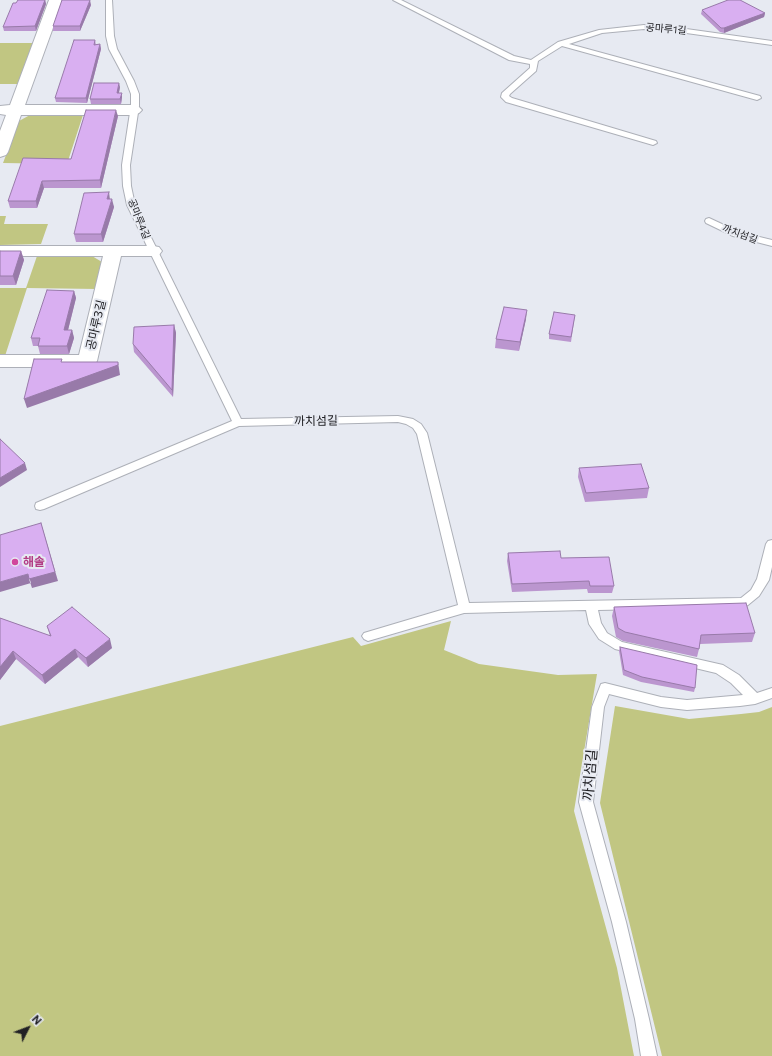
<!DOCTYPE html>
<meta charset="utf-8">
<style>
body{margin:0}
#map{position:relative;width:772px;height:1056px;overflow:hidden;background:#e7eaf2;font-family:Commissioner,sans-serif}
canvas{display:block}
.north{position:absolute;left:8px;top:1008px;width:40px;height:40px;-webkit-text-stroke:3px #e7eaf2;paint-order:stroke;rotate:48deg;font-size:11px;font-weight:700;line-height:16px;text-align:center;color:#202024}
.north::after{content:'';display:block;margin:auto;width:14px;height:18px;background:#202024;clip-path:polygon(50% 0,100% 100%,50% 72%,0 100%)}
</style>
<div id="map">
<canvas width="772" height="1056"></canvas>
<div class="north">N</div>
</div>
<script>
const context = document.querySelector('canvas').getContext('2d');
context.lineJoin = 'round';
function fill(path, color) { context.fillStyle = color; context.fill(path, 'evenodd'); }
const shape = rows => new Path2D(rows.map(r => 'M' + r).join(''));
function strokePath(path, color, width, dash) { context.strokeStyle = color; context.lineWidth = width; context.lineCap = dash ? 'butt' : 'round'; context.setLineDash(dash || []); context.stroke(path); }
function drawText(font, color, halo, rows, align = 'center') {
  context.font = font + ' Commissioner,"Noto Sans KR",sans-serif'; context.lineWidth = 4; context.setLineDash([]); context.textBaseline = 'middle'; context.strokeStyle = halo; context.fillStyle = color; for (const [text, x, y, turn = 0] of rows) {
    context.save(); context.translate(x, y); context.rotate((+turn || 0) * Math.PI / 180); context.textAlign = isNaN(turn) ? turn : align; if (halo) context.strokeText(text, 0, 0); context.fillText(text, 0, 0); context.restore();
  }
}
fill(shape([
 [0,43,33,43,18,84,0,84],
 [30,115,83,115,67,164,3,163,19,121],
 [0,216,6,216,4,224,48,224,41,244,0,245],
 [37,256,92,256,102,262,97,289,27,288,5,356,0,356,0,288,26,288],
 [451,621,444,650,479,664,558,675,597,674,574,811,617,968,634,1056,0,1056,0,726,353,637,361,646],
 [615,706,689,719,741,714,759,712,772,707,772,1056,662,1056,600,803]
]), '#c1c682');
const service = shape([
 [106,0,112,0,114,36,117,49,134,81,139,94,139,106,130,165,131,186,135,205,241,419,398,416,413,419,421,424,427,433,469,603,741,598,751,590,757,579,766,544,768,541,772,540,772,567,769,580,759,596,748,605,744,607,598,610,601,623,607,633,622,642,723,665,739,675,757,693,772,688,772,698,755,704,740,706,687,710,661,707,609,694,604,707,593,802,626,922,649,1019,657,1056,641,1056,635,1019,612,922,579,802,592,707,601,684,605,683,661,697,687,700,743,695,731,683,716,673,615,649,599,639,589,624,586,610,464,613,368,641,364,639,362,636,364,633,458,605,417,434,413,428,406,424,398,422,239,426,44,509,40,510,36,509,35,506,36,503,232,421,127,205,123,186,122,165,131,106,131,94,126,81,109,49,106,36,106,0],
 [393,0,401,0,514,56,531,60,558,42,599,30,644,25,665,26,772,41,772,45,665,30,644,29,602,33,569,44,760,96,761,98,757,100,562,46,538,61,536,71,510,94,509,96,512,98,656,141,657,143,653,145,506,102,501,97,502,93,530,68,530,64,509,60,393,0],
 [709,218,739,232,772,240,772,246,733,236,706,223,705,221,706,219,709,218]
]);
const minor = shape([
 [49,0,63,0,25,105,134,105,139,107,142,110,139,113,134,115,21,115,8,152,6,155,0,157,0,131,6,115,0,114,0,106,10,105,49,0],
 [0,246,153,246,159,247,162,251,159,255,153,256,121,256,97,361,94,365,87,367,0,367,0,355,79,355,103,256,0,256,0,246]
]);
strokePath(service, '#adb0b8', 2);
strokePath(minor, '#adb0b8', 2);
fill(service, '#fff');
fill(minor, '#fff');
fill(shape([
 [45,0,46,4,36,31,4,31,3,27],
 [91,5,80,31,53,31,53,26],
 [702,10,765,13,764,17,724,33,720,32,701,14],
 [95,40,96,45,100,44,101,49,87,103,56,102,55,98],
 [120,87,119,93,122,97,121,104,91,104,90,99],
 [118,116,101,188,44,188,37,208,10,208,8,201,71,159],
 [110,199,114,207,103,242,76,242,74,234],
 [0,251,21,251,24,260,16,285,0,285],
 [74,291,76,298,68,330,72,330,74,338,69,354,40,354,38,346,33,346,31,338],
 [575,315,571,342,549,339,549,334],
 [526,319,519,351,495,348,496,339],
 [174,325,176,333,173,397,134,352,133,344],
 [579,468,649,488,647,498,585,502,578,477],
 [508,553,614,586,612,593,588,593,587,589,512,592,507,561],
 [614,607,755,633,752,642,700,644,699,649,697,657,623,641,616,637,612,616],
 [0,618,50,636,47,626,112,648,88,667,78,657,45,684,16,659,0,680],
 [620,647,695,688,694,692,641,682,623,675,619,651]
]), '#bb96cf');
fill(shape([
 [45,0,46,4,36,31,35,26],
 [90,0,91,5,80,31,80,26],
 [765,13,764,17,724,33,724,28],
 [100,44,101,49,87,103,86,98],
 [119,83,120,87,118,97,117,93],
 [122,93,122,97,121,104,120,99],
 [116,110,118,116,101,188,100,180],
 [42,181,44,188,37,208,36,201],
 [109,192,110,200,107,199],
 [112,199,114,207,103,242,101,234],
 [21,251,24,260,16,285,13,276],
 [74,291,76,298,66,338,64,330],
 [527,310,526,319,519,351,520,342],
 [174,325,176,333,173,397,172,390],
 [72,330,74,338,69,354,67,346],
 [118,362,120,375,27,408,24,399],
 [25,463,27,470,0,487,0,478],
 [41,523,58,581,32,588,29,579],
 [28,574,31,583,0,592,0,582],
 [110,639,112,648,88,667,86,658],
 [75,649,78,657,45,684,42,675],
 [13,651,16,659,0,680,0,667]
]), '#987aa9');
const building = shape([
 [18,0,45,0,35,26,3,27,13,3,16,3,18,0],
 [62,0,90,0,80,26,53,26,62,0],
 [728,0,740,0,765,13,724,28,721,28,702,10,728,0],
 [74,40,95,40,94,45,100,44,86,98,55,98,74,40],
 [94,83,119,83,117,93,122,93,120,99,90,99,94,83],
 [86,110,116,110,100,180,42,181,36,201,8,201,23,158,71,159,86,110],
 [109,192,107,199,112,199,101,234,74,234,84,193,109,192],
 [0,251,21,251,13,276,0,276,0,251],
 [47,290,74,291,64,330,72,330,67,346,38,346,40,338,31,338,47,290],
 [504,307,527,310,520,342,496,339,504,307],
 [554,312,575,315,571,337,549,334,554,312],
 [174,325,172,390,133,344,134,327,174,325],
 [34,359,62,359,61,362,118,362,118,365,24,399,34,359],
 [0,439,25,463,0,478,0,439],
 [641,464,649,488,586,493,579,468,641,464],
 [41,523,55,572,29,579,28,574,0,582,0,535,41,523],
 [560,551,561,558,609,557,614,586,590,586,589,581,512,584,508,553,560,551],
 [746,603,755,633,701,635,699,649,625,632,618,628,614,607,746,603],
 [72,607,110,639,86,658,75,649,42,675,13,651,0,667,0,618,51,636,47,626,72,607],
 [620,647,697,665,695,688,642,677,624,670,620,647]
]);
fill(building, '#d9aff1');
strokePath(building, '#987aa9', 1);
for (const [x, y, r, color] of [
 [15,562,4,"#d1479c"]
]) { const dot = new Path2D(); dot.arc(x, y, r, 0, 2 * Math.PI); context.fillStyle = color; context.fill(dot); strokePath(dot, '#e7eaf2', 1.5); }
drawText('10px', '#202024', '#e7eaf2', [
 ["공마루1길",666,29,5],
 ["공마루4길",139,219,68],
 ["까치섬길",740,234,20]
]);
drawText('12px', '#202024', '#e7eaf2', [
 ["공마루3길",96,325,-77],
 ["까치섬길",316,421,-1]
]);
drawText('bold 12px', '#b23c85', '#e7eaf2', [
 ["해솔",23,562]
], 'left');
drawText('14px', '#202024', '#e7eaf2', [
 ["까치섬길",590,775,-85]
]);
</script>
